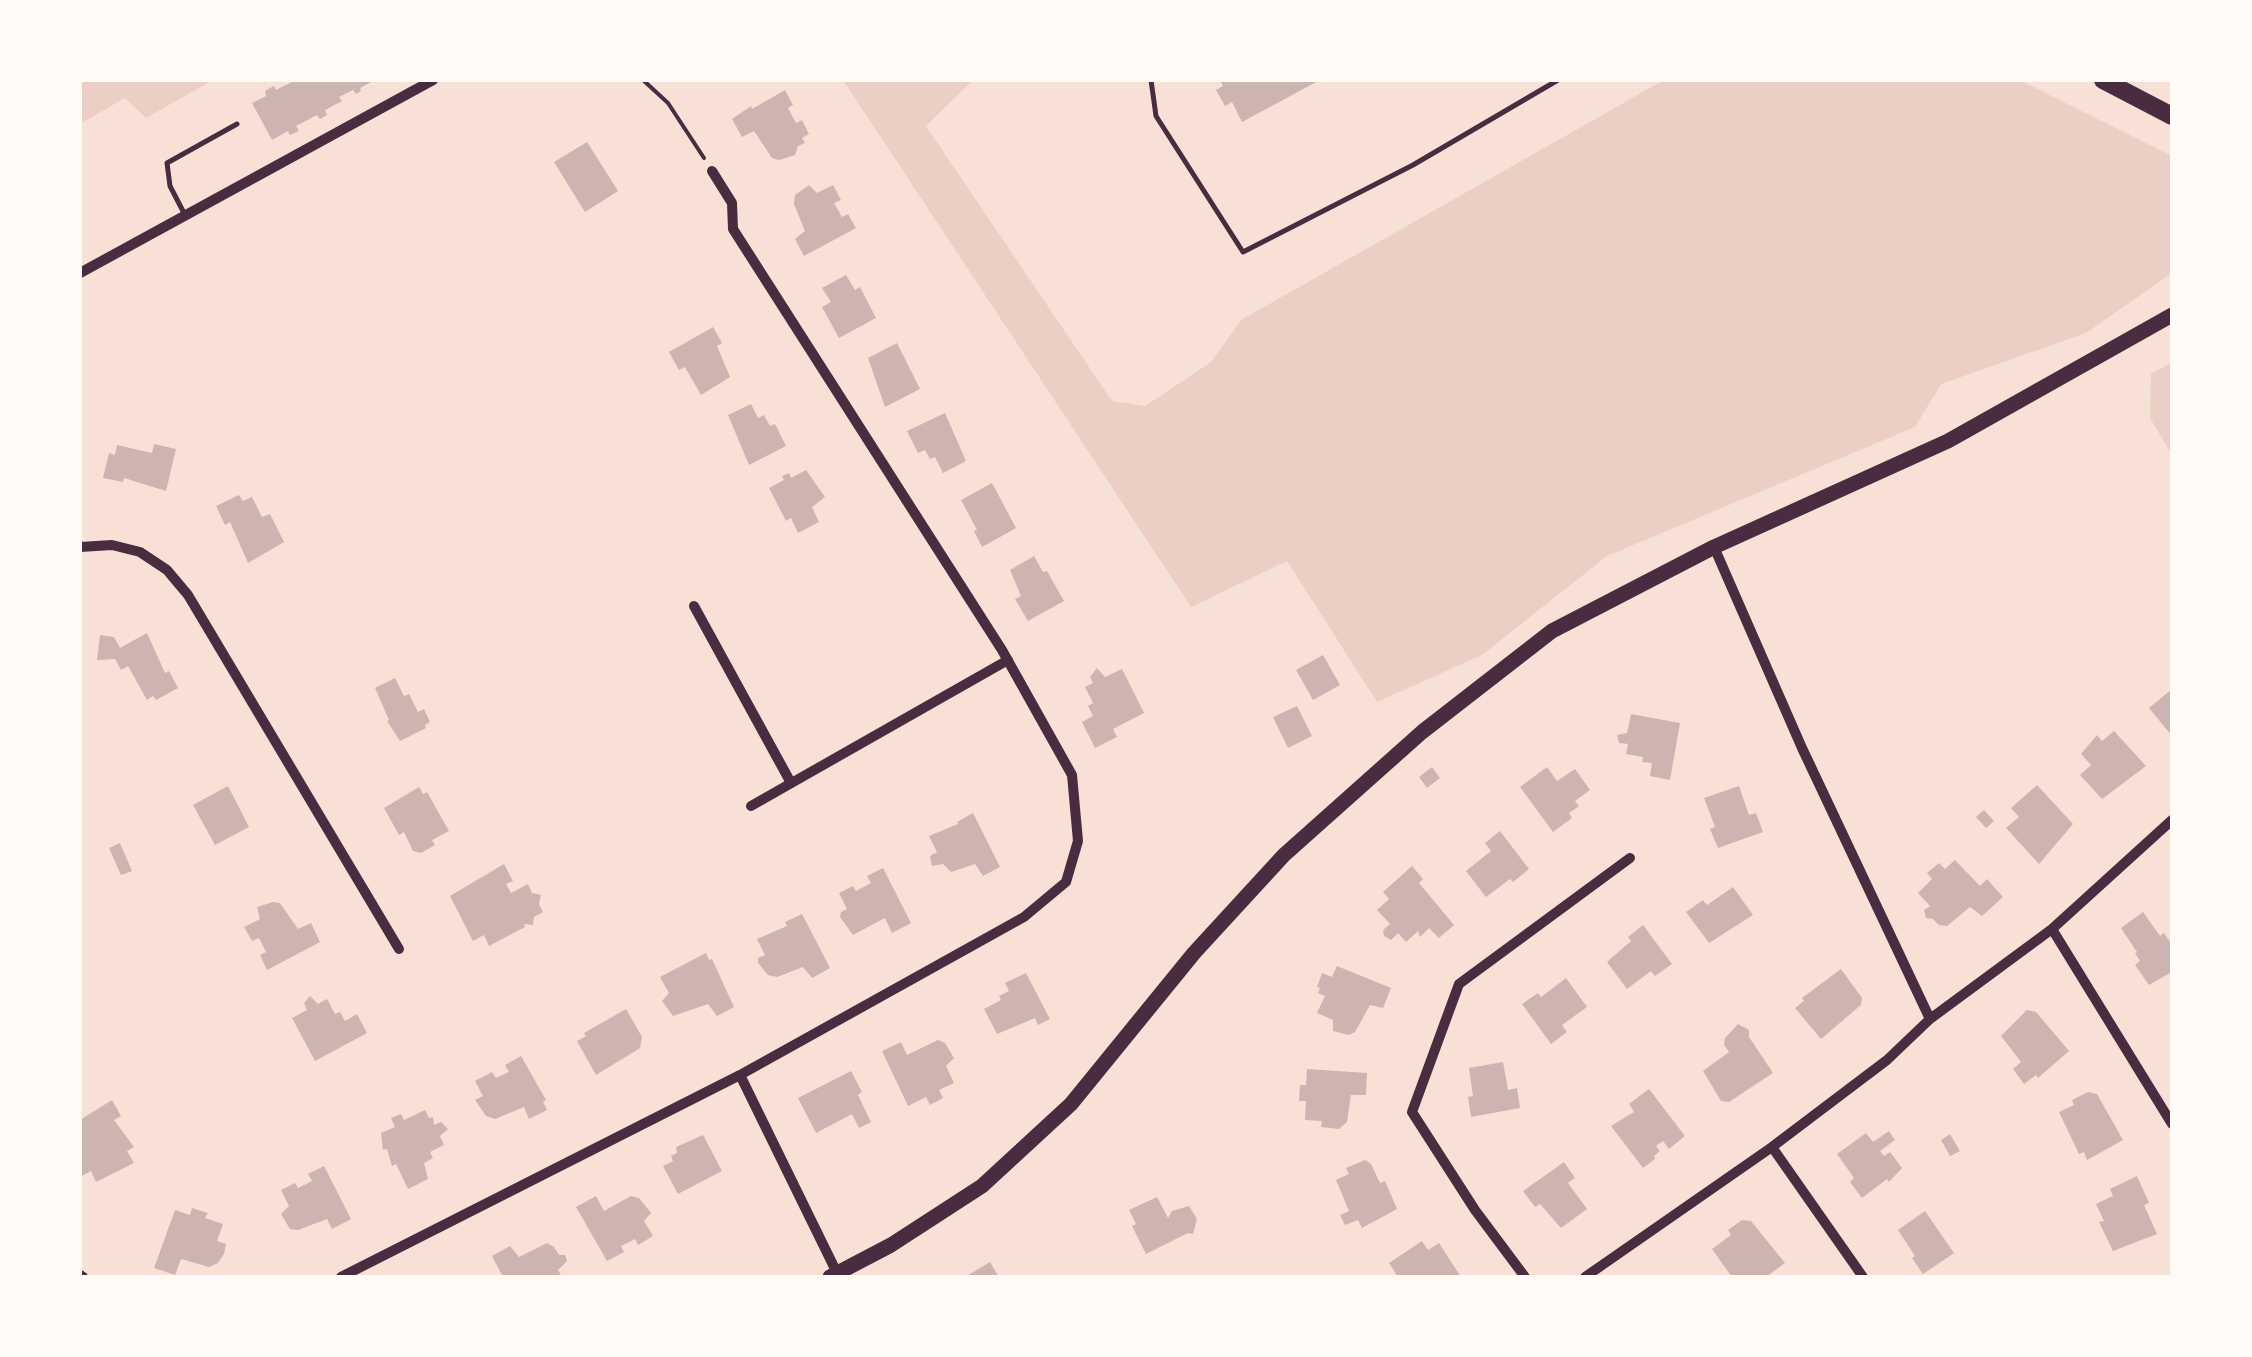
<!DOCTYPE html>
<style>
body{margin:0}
#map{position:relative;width:2252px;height:1357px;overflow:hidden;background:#f7e1d7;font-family:"PT Serif",serif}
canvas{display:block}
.frame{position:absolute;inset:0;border:82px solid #fffaf5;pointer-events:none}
</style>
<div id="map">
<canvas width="2252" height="1357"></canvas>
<div class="frame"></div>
</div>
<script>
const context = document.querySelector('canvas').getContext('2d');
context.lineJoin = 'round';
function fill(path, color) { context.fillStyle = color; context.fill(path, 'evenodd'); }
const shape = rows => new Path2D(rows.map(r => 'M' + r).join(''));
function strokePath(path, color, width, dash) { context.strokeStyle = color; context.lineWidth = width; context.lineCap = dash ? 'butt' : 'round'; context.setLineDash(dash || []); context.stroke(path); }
fill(shape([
 [80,80,213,80,146,118,125,98,80,124],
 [843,80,973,80,926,126,1112,401,1145,406,1211,362,1241,320,1664,80,2019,80,2172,156,2172,273,2086,333,1941,384,1915,427,1607,556,1482,655,1377,702,1287,561,1191,607],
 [2172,362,2172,455,2150,418,2151,374]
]), '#ebcfc5');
fill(shape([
 [296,80,375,80,360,88,361,91,356,94,353,90,339,97,342,101,325,110,327,115,320,119,317,115,296,126,299,131,290,135,288,131,272,140,252,103,266,96,265,91,274,86,276,90],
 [1220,80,1320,80,1242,122,1232,102,1225,106,1216,90,1223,86],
 [785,90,793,105,788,108,796,123,802,120,809,134,802,138,805,143,798,146,795,155,779,160,772,158,754,131,742,137,732,119,751,106,752,109],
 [587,142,618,191,585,212,554,162],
 [809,185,817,193,833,185,841,200,834,203,842,217,848,214,856,228,804,256,795,239,805,231,794,204,795,195],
 [846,275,855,290,860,287,876,318,839,338,822,307,831,302,822,288],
 [713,327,722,343,717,346,730,377,701,395,685,367,679,370,669,352],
 [897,343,920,389,885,407,868,358],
 [751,404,758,418,764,415,770,426,775,424,786,446,749,465,728,415],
 [945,413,966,461,943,473,935,457,930,459,925,450,918,453,907,431],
 [154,444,176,449,166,491,124,478,123,482,103,478,109,453,115,455,117,445,152,453],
 [806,470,825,497,812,507,819,522,798,533,791,518,786,521,769,488,784,480,782,476,789,473,791,478],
 [992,483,1016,528,982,547,974,531,977,530,961,500],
 [239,495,243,501,252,497,262,517,270,514,284,542,248,563,230,522,225,525,216,506],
 [1034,556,1043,572,1047,571,1064,601,1028,621,1015,599,1021,596,1010,570],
 [147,633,165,673,169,671,178,688,156,700,153,696,147,700,128,666,121,670,115,659,97,660,100,635,114,637,120,648],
 [1323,655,1340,685,1313,700,1296,670],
 [1097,668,1105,677,1122,669,1144,713,1113,729,1117,737,1095,748,1082,722,1093,716,1088,706,1093,703,1085,687,1093,683,1090,677],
 [395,678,404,696,409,694,418,712,424,709,430,722,425,725,426,728,400,741,387,721,389,720,375,688],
 [2172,689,2172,736,2149,708],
 [1297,706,1312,736,1288,748,1273,717],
 [1631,714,1680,723,1670,780,1650,776,1652,763,1642,762,1643,757,1626,754,1628,744,1619,743,1617,735,1627,733],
 [2114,731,2146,766,2102,799,2080,775,2091,765,2081,754,2097,735,2102,741],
 [1432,767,1440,778,1427,788,1419,777],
 [1547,767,1557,781,1575,769,1590,790,1575,801,1579,806,1569,813,1572,818,1553,832,1520,787],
 [2037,785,2073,824,2039,864,2006,828,2019,817,2011,808],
 [228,786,249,827,215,845,193,805],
 [1739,786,1749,815,1756,813,1763,832,1718,848,1710,829,1715,827,1704,798],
 [419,787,423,794,427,792,449,831,432,840,435,845,421,853,413,851,404,832,399,835,384,808],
 [1984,810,1994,821,1986,828,1976,817],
 [973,813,1000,867,983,876,975,864,951,872,943,864,932,866,930,856,937,852,929,836,958,824,957,822],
 [1500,831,1529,869,1513,882,1510,879,1486,897,1466,871,1491,851,1485,843],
 [120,843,132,871,121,875,109,848],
 [1955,860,1980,886,1987,879,2003,897,1982,916,1970,907,1947,926,1939,925,1933,919,1926,918,1924,910,1930,906,1918,893,1932,879,1927,873,1939,863,1945,869],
 [504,864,513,881,506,884,511,893,528,884,532,893,541,895,539,904,543,912,534,917,533,925,524,924,525,927,489,946,484,935,473,941,450,896],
 [1412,866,1423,879,1419,883,1454,925,1439,938,1429,928,1420,937,1418,931,1406,942,1398,933,1391,940,1384,936,1383,930,1390,924,1377,910,1389,899,1383,892],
 [883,868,911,923,892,933,885,918,853,935,840,917,841,912,847,909,839,893,853,886,856,891,871,883,867,876],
 [1733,887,1753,915,1709,943,1686,912,1703,900,1707,905],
 [273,902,280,903,298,929,311,923,320,942,267,970,260,955,266,952,259,938,252,941,244,927,260,919,257,907],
 [2143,912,2160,936,2164,933,2172,945,2170,973,2149,985,2135,965,2140,961,2135,953,2137,952,2121,928],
 [802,914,830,968,812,978,803,967,777,977,768,975,758,963,758,958,765,955,757,939,787,926,785,922],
 [1643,925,1672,964,1655,976,1651,971,1627,989,1607,962,1631,941,1628,937],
 [706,953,709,960,712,959,734,1007,717,1016,708,1004,673,1016,662,1001,669,993,660,977],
 [1337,966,1391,988,1383,1008,1370,1005,1355,1032,1349,1035,1333,1031,1333,1020,1317,1013,1325,996,1318,993,1320,988,1317,987,1322,973,1332,977],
 [1841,969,1862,998,1861,1005,1821,1039,1795,1008,1804,1001,1802,998],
 [1026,973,1050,1019,1038,1025,1035,1018,997,1034,984,1009,1001,1000,999,996,1009,991,1005,983],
 [1566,978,1587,1007,1562,1025,1567,1032,1551,1044,1522,1004,1538,993,1541,997],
 [310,996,318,1004,327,999,335,1014,340,1012,345,1021,357,1014,367,1033,315,1061,292,1018,307,1010,304,1003],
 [626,1009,642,1037,640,1048,596,1075,577,1041,586,1036,584,1033],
 [2027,1010,2036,1012,2069,1051,2038,1078,2036,1075,2024,1084,2013,1069,2021,1062,2001,1036],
 [1738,1024,1749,1030,1749,1037,1773,1073,1729,1102,1721,1101,1703,1071,1729,1052,1724,1045,1725,1038],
 [938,1040,945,1043,954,1058,946,1066,954,1083,939,1090,943,1098,930,1105,926,1097,908,1106,882,1051,901,1042,907,1055],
 [521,1056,546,1100,543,1102,547,1110,529,1119,524,1107,495,1119,486,1116,475,1100,483,1096,475,1081,492,1072,496,1078,509,1072,505,1065],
 [1503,1062,1508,1090,1517,1088,1520,1108,1471,1117,1468,1097,1473,1096,1469,1068],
 [1307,1069,1367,1073,1366,1095,1351,1095,1347,1122,1339,1129,1321,1127,1322,1121,1305,1120,1306,1101,1299,1101,1300,1085,1306,1085],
 [851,1071,862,1092,858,1095,871,1122,859,1128,852,1114,816,1133,798,1098],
 [1649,1089,1685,1136,1669,1149,1663,1141,1656,1146,1660,1151,1654,1156,1655,1159,1643,1168,1611,1126,1634,1112,1629,1104],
 [2088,1092,2097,1094,2123,1140,2087,1160,2084,1152,2079,1154,2059,1112,2074,1105,2072,1100],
 [112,1100,121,1116,114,1120,134,1147,127,1151,134,1163,96,1182,91,1171,80,1177,80,1120],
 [425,1110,429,1118,433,1117,434,1125,441,1122,448,1129,440,1136,444,1145,430,1152,433,1158,424,1163,428,1179,408,1189,396,1164,392,1166,387,1149,383,1150,381,1133,395,1127,391,1118,401,1114,404,1120],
 [1889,1131,1895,1140,1880,1151,1884,1156,1890,1152,1902,1168,1889,1182,1887,1179,1862,1198,1850,1182,1854,1178,1837,1154,1866,1133,1873,1142],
 [1950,1134,1960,1151,1950,1156,1941,1140],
 [703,1135,722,1171,678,1194,663,1166,673,1161,671,1156,677,1153,676,1147],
 [1365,1160,1371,1164,1380,1183,1385,1181,1397,1209,1362,1228,1358,1220,1345,1225,1340,1215,1349,1211,1336,1180,1349,1174,1346,1168],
 [1564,1162,1575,1178,1568,1183,1587,1209,1561,1228,1540,1204,1535,1207,1523,1191],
 [324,1166,351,1219,332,1229,327,1219,298,1230,290,1229,281,1214,289,1206,281,1190,295,1183,298,1188,312,1181,308,1174],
 [2137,1176,2149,1203,2144,1205,2157,1234,2113,1251,2099,1222,2104,1221,2096,1204,2113,1196,2110,1189],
 [596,1196,604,1211,631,1196,639,1198,651,1213,644,1221,653,1236,638,1245,635,1239,621,1246,624,1252,607,1261,576,1207],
 [1157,1197,1168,1218,1172,1211,1189,1206,1197,1219,1193,1234,1188,1233,1146,1254,1132,1226,1136,1224,1129,1210],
 [192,1208,208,1213,205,1218,223,1224,217,1241,226,1244,224,1254,218,1263,209,1267,181,1259,175,1275,154,1268,175,1210,190,1215],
 [1925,1211,1954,1253,1923,1274,1912,1258,1915,1256,1898,1230],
 [1742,1220,1751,1221,1785,1263,1766,1277,1732,1277,1712,1249,1731,1235,1728,1230],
 [1422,1241,1428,1250,1439,1243,1461,1277,1398,1277,1389,1263],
 [547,1243,554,1247,559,1255,565,1255,567,1261,558,1270,562,1277,503,1277,492,1256,510,1246,519,1257],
 [990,1262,999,1277,965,1277]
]), '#ccb4b1');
strokePath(shape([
 [643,80,668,103,704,158]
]), '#4a2c40', 4);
strokePath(shape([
 [1151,80,1156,116,1243,252,1413,165,1558,80],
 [185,215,170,186,167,163,237,124]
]), '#4a2c40', 5);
strokePath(shape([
 [80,273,433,80],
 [80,547,112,545,140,552,167,570,188,595,399,949],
 [1714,547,1802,748,1930,1019],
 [694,606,791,783],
 [751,806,1008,660],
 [2052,929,2172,1124],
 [740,1075,837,1273],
 [1772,1147,1863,1277],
 [80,1275,83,1277],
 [341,1277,740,1075,1024,917,1066,882,1078,841,1072,775,1002,650,733,229,732,203,712,171],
 [1525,1277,1475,1210,1412,1112,1459,984,1630,858],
 [1585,1277,1772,1147,1887,1060,1930,1019,2052,929,2172,820]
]), '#4a2c40', 10);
strokePath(shape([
 [830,1277,891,1245,982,1186,1071,1104,1194,953,1284,855,1422,732,1552,631,1714,547,1948,441,2172,315]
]), '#4a2c40', 15);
strokePath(shape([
 [2103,80,2172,116]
]), '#4a2c40', 18);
</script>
